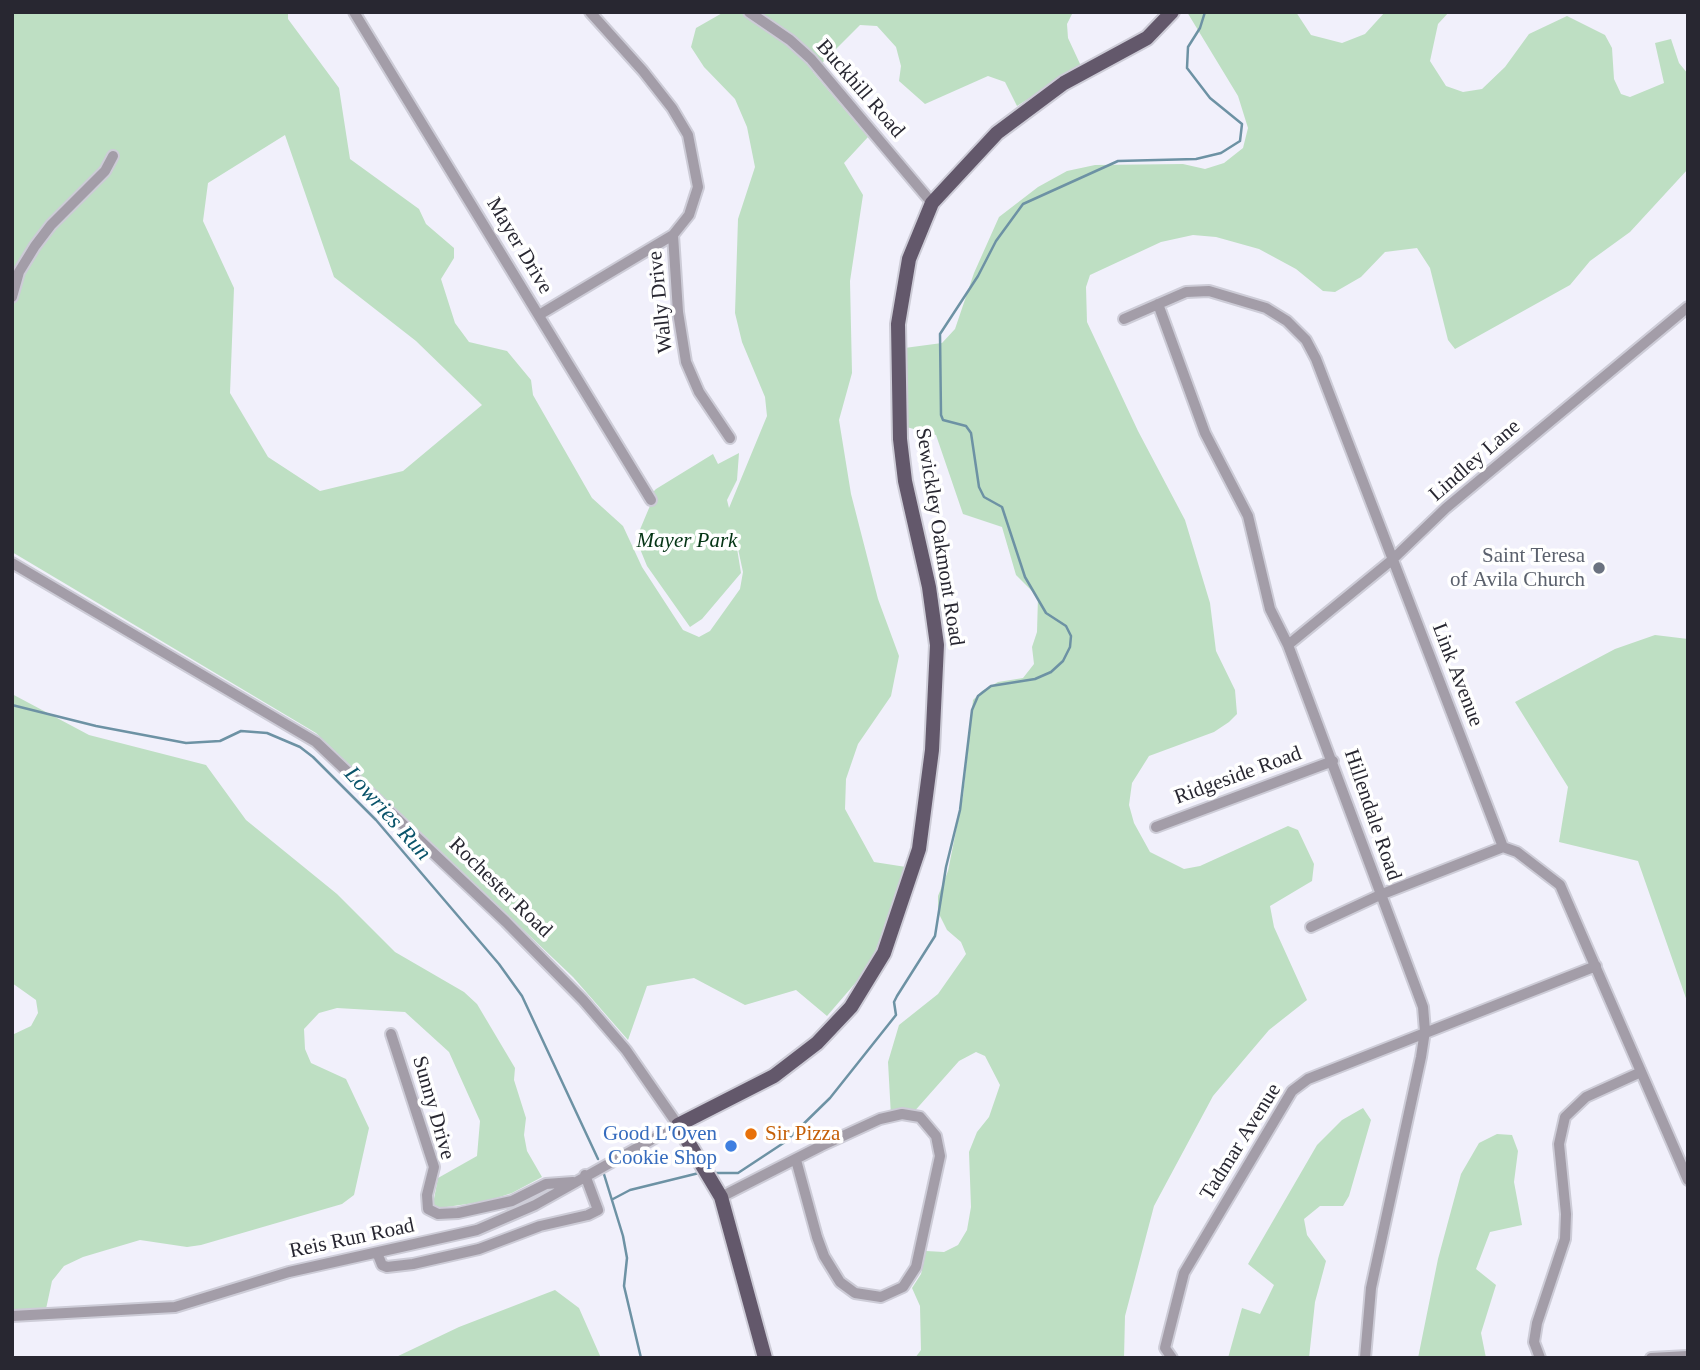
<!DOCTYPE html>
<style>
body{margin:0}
#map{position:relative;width:1700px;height:1370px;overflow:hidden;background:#f1f0fb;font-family:Georgia,serif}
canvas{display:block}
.frame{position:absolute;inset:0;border:14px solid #282731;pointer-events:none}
</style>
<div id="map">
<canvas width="1700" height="1370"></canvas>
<div class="frame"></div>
</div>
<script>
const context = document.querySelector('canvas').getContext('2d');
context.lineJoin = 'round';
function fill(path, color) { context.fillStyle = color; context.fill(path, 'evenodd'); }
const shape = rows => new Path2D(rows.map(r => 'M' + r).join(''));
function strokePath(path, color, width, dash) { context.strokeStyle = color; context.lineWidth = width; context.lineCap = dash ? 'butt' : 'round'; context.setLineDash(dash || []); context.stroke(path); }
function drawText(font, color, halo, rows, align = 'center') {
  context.font = font + ' Georgia,serif'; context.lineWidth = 7; context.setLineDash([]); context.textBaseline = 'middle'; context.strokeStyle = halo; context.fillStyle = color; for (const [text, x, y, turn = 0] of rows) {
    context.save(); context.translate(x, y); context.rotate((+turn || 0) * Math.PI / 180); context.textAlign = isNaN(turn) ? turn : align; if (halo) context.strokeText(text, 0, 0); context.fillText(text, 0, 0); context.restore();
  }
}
fill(shape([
 [12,12,288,12,288,19,339,88,350,159,419,209,426,224,454,248,454,258,441,279,455,323,469,342,507,351,531,380,533,395,592,498,623,526,642,567,683,630,699,637,710,631,740,589,743,572,734,530,741,573,702,619,690,627,647,566,636,539,652,501,649,496,656,489,713,454,718,464,739,453,737,480,727,500,729,508,767,416,765,397,742,342,735,313,738,219,755,167,747,127,735,99,704,67,691,47,696,28,724,12,1073,12,1067,24,1068,38,1081,66,1017,106,1005,82,988,76,925,104,899,81,901,66,896,47,877,26,860,25,813,72,868,137,844,163,863,195,850,281,852,373,839,420,851,494,878,599,899,656,891,696,858,744,846,779,845,809,874,862,906,867,870,966,827,1016,796,990,745,1005,694,978,647,986,628,1040,573,977,316,733,12,552],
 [285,135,334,277,416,341,482,405,403,471,320,491,268,457,230,393,234,288,203,221,208,183],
 [1187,12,1296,12,1311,35,1342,43,1365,34,1385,12,1449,12,1438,24,1430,61,1446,86,1463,92,1482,89,1505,67,1529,34,1567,16,1605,35,1612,48,1614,79,1621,94,1630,97,1664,83,1655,43,1671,39,1679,63,1688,74,1688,169,1630,232,1590,261,1570,285,1455,349,1448,340,1430,268,1417,248,1385,252,1361,277,1335,292,1323,291,1296,269,1259,249,1216,237,1193,235,1161,242,1090,275,1086,287,1087,322,1138,431,1185,520,1210,603,1216,651,1235,690,1237,714,1229,722,1214,732,1149,756,1132,783,1129,805,1134,823,1150,852,1184,869,1200,866,1288,826,1298,830,1314,864,1312,881,1270,906,1274,927,1307,1000,1269,1030,1213,1096,1154,1206,1125,1316,1124,1358,915,1358,921,1350,920,1306,912,1288,921,1274,926,1251,944,1252,958,1245,967,1230,971,1207,969,1152,977,1132,989,1117,1000,1085,985,1056,976,1052,959,1061,912,1114,891,1116,888,1062,899,1025,938,994,966,954,961,942,947,930,938,912,938,896,948,871,963,796,973,700,982,691,998,682,1023,678,1034,664,1032,647,1037,632,1038,597,1016,575,1002,527,963,514,936,435,899,425,897,349,942,343,955,329,974,273,999,217,1038,187,1067,171,1095,165,1183,164,1205,169,1224,163,1243,148,1248,128,1238,96],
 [1655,635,1688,639,1688,1004,1638,861,1559,842,1568,787,1515,702,1615,649],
 [12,694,89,735,206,765,246,820,337,894,395,952,464,992,477,1004,515,1068,514,1080,526,1118,524,1135,527,1151,542,1177,512,1193,487,1201,440,1208,433,1204,438,1178,477,1156,480,1121,449,1052,405,1012,337,1008,319,1013,304,1029,305,1049,311,1063,346,1079,369,1128,354,1195,342,1204,201,1245,187,1247,140,1240,83,1257,64,1266,52,1281,46,1309,12,1309,12,1035,31,1026,38,1013,36,1000,12,983],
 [1363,1108,1371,1120,1349,1196,1343,1206,1320,1206,1304,1219,1307,1235,1326,1261,1315,1302,1309,1358,1228,1358,1242,1308,1260,1314,1274,1285,1248,1264,1317,1145,1342,1120],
 [1497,1134,1512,1135,1518,1151,1514,1182,1522,1225,1490,1232,1476,1269,1496,1285,1481,1333,1486,1358,1418,1358,1438,1259,1461,1174,1479,1143],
 [555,1290,579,1308,601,1358,394,1358,459,1327]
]), '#bedfc3');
strokePath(shape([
 [12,705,96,726,186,743,220,741,241,731,267,733,300,747,313,757,376,820,499,964,522,996,598,1159],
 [603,1171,623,1236,627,1258,624,1286,641,1358],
 [713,1173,738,1173,785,1142,830,1098,896,1015,894,1002,897,996,935,936,946,867,960,810,972,710,978,696,991,686,1035,679,1051,672,1063,661,1070,647,1071,636,1066,626,1046,613,1025,577,1002,507,984,497,979,487,971,433,966,426,943,420,941,415,940,334,978,276,996,241,1023,204,1118,161,1196,159,1221,153,1240,141,1242,124,1210,98,1187,68,1188,47,1200,28,1205,12],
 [613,1199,630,1190,699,1173]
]), '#6d92a4', 2.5);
const minor = shape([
 [354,12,651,500],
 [749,12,790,40,811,59,932,203],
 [673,235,678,312,686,362,699,392,730,438],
 [12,297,19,272,35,246,51,225,105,171,113,156],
 [1158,304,1205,433,1248,516,1270,609,1288,645,1423,1007,1425,1031,1421,1057,1371,1288,1365,1358],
 [539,315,673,235,689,215,698,187,688,135,672,108,643,71,590,12],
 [1124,319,1186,292,1209,291,1266,308,1287,321,1306,340,1316,359,1503,847,1517,852,1560,885,1688,1180],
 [12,563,316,742,506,922,583,1000,626,1050,678,1125,535,1205,477,1230,289,1272,175,1307,12,1316],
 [1288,645,1392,560,1446,508,1688,307],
 [1156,827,1333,761],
 [1311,927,1380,895,1503,847],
 [391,1034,434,1167,427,1195,428,1209,438,1214,458,1213,512,1201,546,1184,573,1182],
 [721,1197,821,1146,880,1119,902,1114,920,1117,936,1136,940,1156,916,1267,903,1287,881,1297,855,1293,840,1282,824,1256,817,1237,796,1160],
 [378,1255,382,1265,387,1267,413,1264,479,1249,540,1226,588,1215,598,1210,585,1175],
 [1172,1358,1165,1348,1184,1273,1292,1091,1308,1079,1596,966],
 [1540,1358,1534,1342,1537,1323,1565,1239,1566,1214,1559,1144,1565,1117,1586,1097,1641,1072],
 [1651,1358,1688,1356]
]);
const major = shape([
 [765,1358,721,1197,678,1125,774,1076,817,1043,851,1007,884,953,919,849,932,750,937,645,929,587,905,481,900,439,898,324,909,259,932,203,997,133,1064,83,1147,38,1172,12]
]);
strokePath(minor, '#cdccd7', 14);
strokePath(major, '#cdccd7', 18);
strokePath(minor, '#a39da8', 10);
strokePath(major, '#63586b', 14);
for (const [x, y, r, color] of [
 [1599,568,7,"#6b7280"],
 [751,1134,7,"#e8710a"],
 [731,1146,7,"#3f7fe0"]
]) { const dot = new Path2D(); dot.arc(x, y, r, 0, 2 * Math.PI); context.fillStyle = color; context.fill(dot); strokePath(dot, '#fff', 2.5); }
drawText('21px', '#282731', '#fff', [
 ["Buckhill Road",860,89,49],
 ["Mayer Drive",519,246,59],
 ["Wally Drive",661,302,-96],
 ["Lindley Lane",1475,461,-41],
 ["Sewickley Oakmont Road",939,537,81],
 ["Link Avenue",1457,675,69],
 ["Ridgeside Road",1238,776,-20],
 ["Hillendale Road",1372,815,71],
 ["Rochester Road",500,888,44],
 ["Sunny Drive",433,1108,74],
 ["Tadmar Avenue",1241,1142,-58],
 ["Reis Run Road",352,1239,-12]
]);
drawText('italic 21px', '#043414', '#fff', [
 ["Mayer Park",687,541]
]);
drawText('21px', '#5b616d', '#fff', [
 ["Saint Teresa",1585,556],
 ["of Avila Church",1585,580]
], 'right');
drawText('21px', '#366cbe', '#fff', [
 ["Good L'Oven",717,1134],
 ["Cookie Shop",717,1158]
], 'right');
drawText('21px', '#c56008', '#fff', [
 ["Sir Pizza",765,1134]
], 'left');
drawText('italic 23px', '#09536a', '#fff', [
 ["Lowries Run",387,814,48]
]);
</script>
